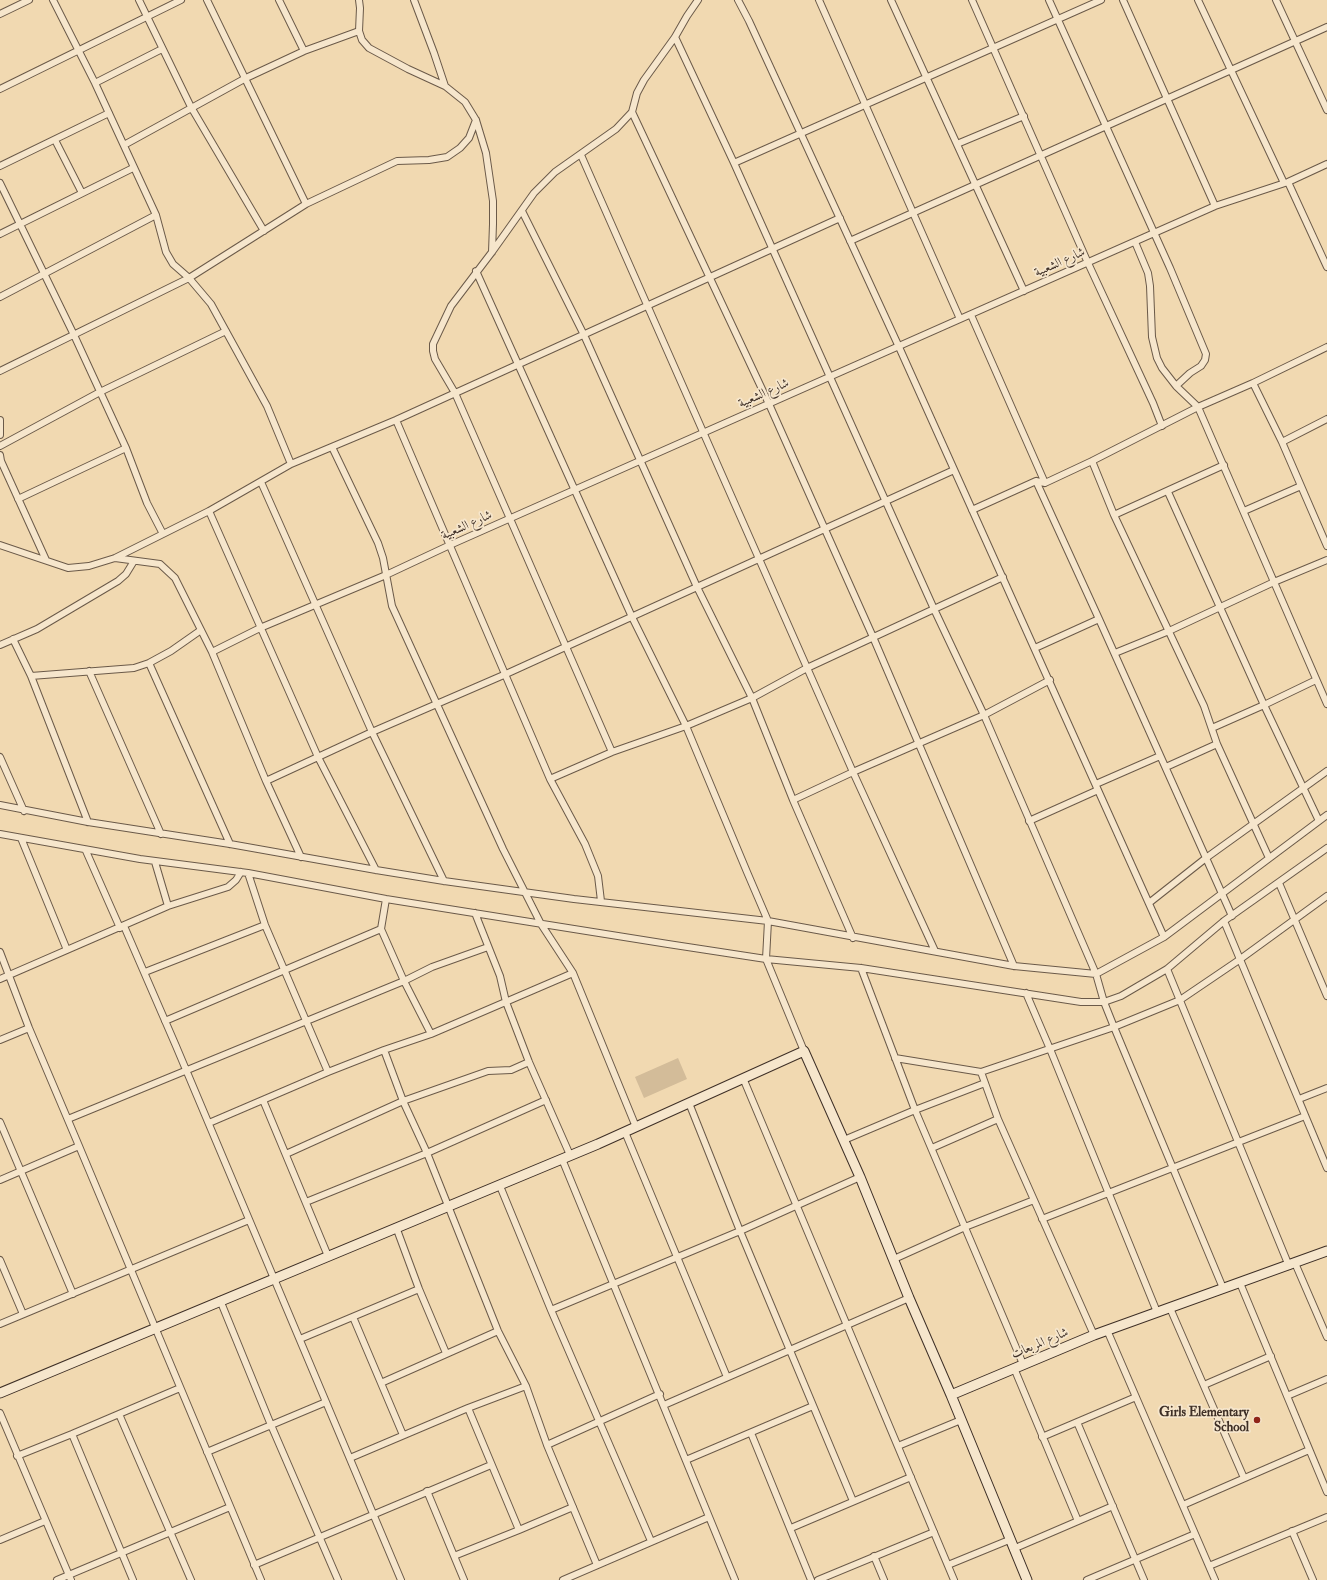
<!DOCTYPE html>
<meta charset="utf-8">
<style>
body{margin:0}
canvas{display:block;background:#f1d9b1}
</style>
<canvas width="1327" height="1580"></canvas>
<script>
const context = document.querySelector('canvas').getContext('2d');
context.lineJoin = 'round';
function fill(path, color) { context.fillStyle = color; context.fill(path, 'evenodd'); }
const shape = rows => new Path2D(rows.map(r => 'M' + r).join(''));
function strokePath(path, color, width, dash) { context.strokeStyle = color; context.lineWidth = width; context.lineCap = dash ? 'butt' : 'round'; context.setLineDash(dash || []); context.stroke(path); }
function drawText(font, color, halo, rows, align = 'center') {
  context.font = font + ' "IM FELL Double Pica",Amiri,serif'; context.lineWidth = 3.5; context.setLineDash([]); context.textBaseline = 'middle'; context.strokeStyle = halo; context.fillStyle = color; for (const [text, x, y, turn = 0] of rows) {
    context.save(); context.translate(x, y); context.rotate((+turn || 0) * Math.PI / 180); context.textAlign = isNaN(turn) ? turn : align; if (halo) context.strokeText(text, 0, 0); context.fillText(text, 0, 0); context.restore();
  }
}
fill(shape([
 [678,1058,687,1079,644,1098,635,1077]
]), '#d3bc99');
const street = shape([
 [53,0,95,83,156,215,166,252,173,264,189,278,211,304,267,406,291,464],
 [139,0,191,107,264,231],
 [207,0,306,204,397,161,429,160,447,157,460,148,469,138,476,120],
 [279,0,304,51],
 [359,0,360,8,359,31,362,40,369,48,408,69,445,86,465,102,476,120,486,153,493,201,493,224,492,252],
 [414,0,434,53,445,86],
 [738,0,749,21,899,347,1164,937],
 [819,0,960,319],
 [891,0,1024,291],
 [972,0,1088,263,1153,403,1162,426],
 [1049,0,1170,268,1206,354,1205,360,1201,366,1190,373,1176,386],
 [1123,0,1215,206],
 [1198,0,1284,183],
 [1276,0,1327,110],
 [0,14,29,0],
 [675,37,734,163,934,609,984,715,1096,974,1104,1002,1114,1027,1223,1288],
 [95,83,162,49],
 [0,89,181,0],
 [632,112,769,404,873,637,1014,966],
 [55,140,82,193],
 [957,144,1024,116],
 [124,145,246,78,304,51,359,31],
 [581,155,853,772,935,951],
 [734,163,1101,0],
 [0,166,109,113],
 [1288,182,1327,267],
 [0,183,74,335,126,448,147,503,163,534],
 [522,211,584,335,697,587,752,698,793,800,853,938],
 [0,234,133,168],
 [850,241,1327,27],
 [1135,242,1148,273,1150,286,1152,337,1157,358,1162,368,1176,386,1198,407,1327,704],
 [476,271,632,617,686,726,747,872,768,921,766,959,804,1051],
 [0,297,156,215],
 [971,315,1045,483],
 [0,371,189,278,306,204],
 [1253,383,1282,442,1327,546],
 [0,420,0,435],
 [396,420,550,779,585,844,598,876,601,901],
 [1282,442,1327,419],
 [0,446,100,392,226,331],
 [332,447,378,543,383,558,392,606,503,849,541,924,573,973,636,1127],
 [0,455,1,461,46,560],
 [1092,461,1114,515,1204,706,1217,744,1269,858],
 [1036,481,1099,619,1232,916],
 [261,482,372,732,444,881],
 [1168,492,1264,705,1319,821],
 [18,499,126,448],
 [972,510,1036,481,1045,483,1092,461,1198,407,1253,383,1327,347],
 [209,511,318,757,376,870],
 [1244,511,1301,486],
 [1114,515,1224,465],
 [0,545,68,568,89,566,115,558,209,511,291,464,396,420,840,218],
 [115,558,160,564,175,578,212,652,266,781,301,857],
 [13,639,31,676],
 [0,645,37,629,118,581,126,574,134,561],
 [1035,648,1099,619],
 [212,652,260,628,386,575,450,545,1215,206,1288,182,1327,164],
 [1115,653,1169,631,1274,582,1327,560],
 [149,663,230,844],
 [89,671,161,834],
 [1212,728,1264,705,1316,680],
 [612,752,455,393,435,359,433,351,433,344,451,306,492,252,534,193,555,172,616,129,632,112,637,93,644,80,675,37,687,16,698,0],
 [0,757,24,811],
 [1166,767,1217,744],
 [550,779,612,752,686,726,752,698,807,668,1003,577],
 [266,781,372,732,506,674,954,470],
 [1096,784,1160,756],
 [793,800,853,772,984,715,1050,680],
 [0,805,88,822,230,844,376,870,444,881,574,899,768,921,1014,966,1096,974,1164,937,1327,815],
 [1029,821,1098,790],
 [88,822,31,676,134,668,149,663,171,651,201,630],
 [0,834,140,859,248,873,386,899,668,944,766,959,861,968,1081,1002,1104,1002,1121,996,1167,969,1224,921,1327,848],
 [21,838,67,950],
 [86,851,120,928],
 [155,862,168,906],
 [248,873,265,925,328,1072],
 [1279,883,1327,996],
 [386,899,381,929,404,981,431,1034],
 [1149,903,1206,858,1327,771],
 [475,913,500,976,506,1002,529,1062,570,1155],
 [1224,921,1327,1168],
 [124,926,176,1046,401,1580],
 [0,952,29,1028,79,1146,261,1580],
 [861,968,915,1110,1023,1364],
 [1167,969,1289,1266],
 [145,972,265,925],
 [0,979,168,906,228,887,236,880,241,872],
 [1026,993,1050,1049,1157,1312],
 [165,1021,381,929],
 [0,1040,29,1028],
 [384,1050,403,1101,427,1153,498,1331,526,1386,547,1445,597,1565],
 [895,1058,981,1072,1114,1027,1180,1000,1239,960,1327,896],
 [981,1072,998,1119,1094,1335],
 [743,1078,954,1580],
 [1299,1099,1327,1088],
 [263,1100,328,1256],
 [689,1103,740,1231,853,1501],
 [68,1119,404,981,432,967,488,947],
 [0,1122,73,1294],
 [209,1123,328,1072,384,1050,431,1034,573,973],
 [625,1132,727,1377],
 [844,1140,915,1110,985,1083],
 [932,1148,998,1119],
 [286,1154,403,1101,488,1071,511,1070,529,1062],
 [562,1159,735,1580],
 [0,1180,79,1146],
 [500,1186,551,1310,651,1541],
 [306,1202,427,1153,546,1100],
 [1042,1219,1305,1116],
 [396,1227,419,1289,446,1353],
 [894,1259,965,1227,1034,1200],
 [0,1260,23,1314],
 [1295,1263,1327,1337],
 [1240,1283,1327,1492],
 [220,1300,271,1425,338,1580],
 [1170,1308,1244,1478],
 [551,1310,740,1231,860,1177],
 [353,1317,403,1435],
 [0,1324,249,1220],
 [1107,1330,1215,1580],
 [300,1339,419,1289],
 [1014,1368,1078,1521],
 [381,1383,498,1331],
 [1204,1385,1271,1356],
 [1287,1396,1327,1379],
 [664,1405,909,1298],
 [468,1408,519,1530],
 [0,1413,71,1580],
 [119,1414,191,1580],
 [1077,1422,1144,1580],
 [751,1433,811,1580],
 [72,1434,133,1580],
 [1042,1437,1136,1397],
 [547,1445,660,1394],
 [898,1446,961,1420],
 [207,1452,326,1402],
 [17,1456,72,1434,180,1388],
 [350,1458,468,1408,526,1386],
 [686,1460,813,1406],
 [427,1491,464,1580],
 [1183,1505,1309,1450],
 [791,1528,911,1477],
 [1292,1531,1313,1580],
 [0,1540,45,1521],
 [1013,1549,1113,1506],
 [454,1556,519,1530,573,1507],
 [874,1556,884,1580],
 [254,1565,491,1465],
 [948,1565,1009,1540],
 [1209,1566,1327,1517],
 [57,1580,230,1507],
 [563,1580,709,1517],
 [818,1580,934,1532],
 [1087,1580,1195,1534]
]);
const secondary = shape([
 [0,1393,598,1144,804,1051,860,1177,909,1298,951,1395],
 [1027,1580,951,1395,1094,1335,1327,1251]
]);
strokePath(street, '#6b5a49', 8);
strokePath(secondary, '#3e2f26', 11);
strokePath(street, '#f6e6cc', 6);
strokePath(secondary, '#f6e6cc', 9);
for (const [x, y, r, color] of [
 [1257,1420,4,"#8f2418"]
]) { const dot = new Path2D(); dot.arc(x, y, r, 0, 2 * Math.PI); context.fillStyle = color; context.fill(dot); strokePath(dot, '#f6e6cc', 1.5); }
drawText('13px', '#3e2f26', '#f6e6cc', [
 ["شارع الشعبية",1060,263,-24],
 ["شارع الشعبية",764,394,-24],
 ["شارع الشعبية",467,526,-24],
 ["شارع المربعات",1040,1344,-23]
]);
drawText('bold 13px', '#3e2f26', '#f6e6cc', [
 ["Girls Elementary",1249,1413],
 ["School",1249,1428]
], 'right');
</script>
